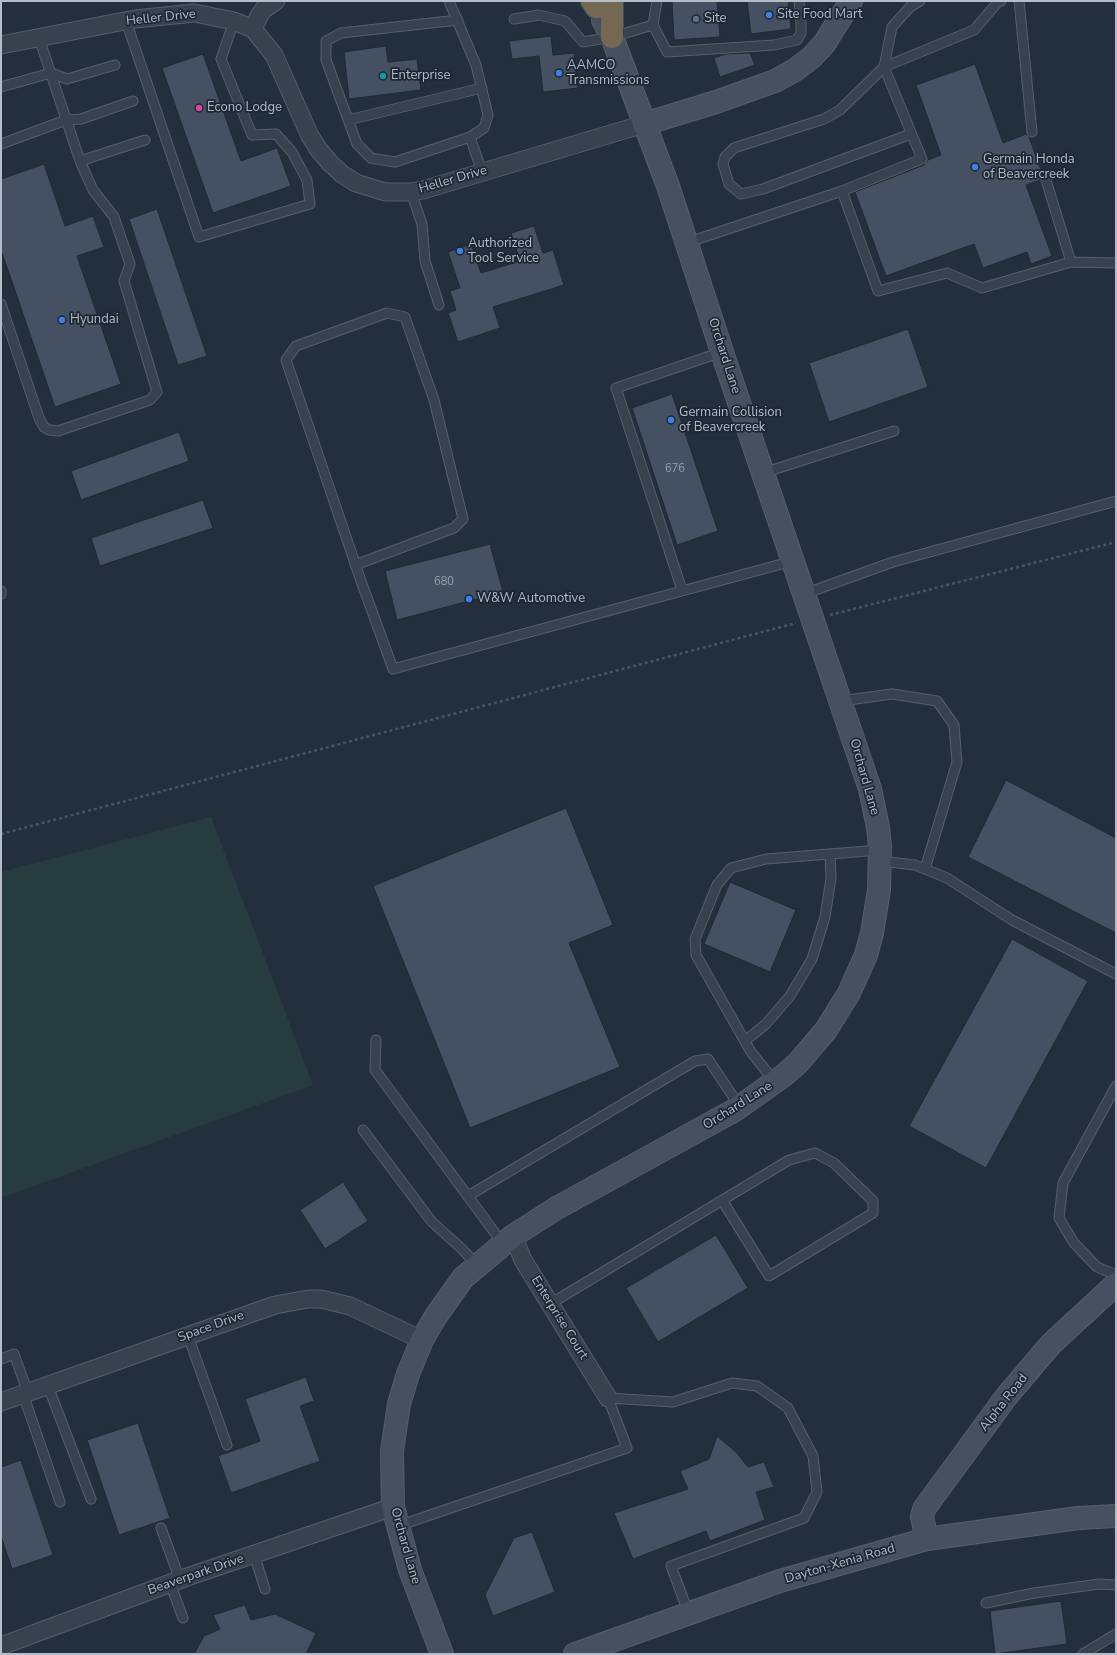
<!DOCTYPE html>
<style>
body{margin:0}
#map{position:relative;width:1117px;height:1655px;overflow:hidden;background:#242f3e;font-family:"Nunito Sans",sans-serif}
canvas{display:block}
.frame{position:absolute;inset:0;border:2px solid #b4bcc9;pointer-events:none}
</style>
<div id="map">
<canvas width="1117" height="1655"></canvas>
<div class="frame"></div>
</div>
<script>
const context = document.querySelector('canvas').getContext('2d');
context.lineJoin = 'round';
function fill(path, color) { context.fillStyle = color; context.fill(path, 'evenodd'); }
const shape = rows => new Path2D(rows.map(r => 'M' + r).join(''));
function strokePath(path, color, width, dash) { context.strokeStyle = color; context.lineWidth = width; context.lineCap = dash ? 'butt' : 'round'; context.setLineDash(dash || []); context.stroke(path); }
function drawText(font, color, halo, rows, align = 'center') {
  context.font = font + ' "Nunito Sans",sans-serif'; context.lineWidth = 3.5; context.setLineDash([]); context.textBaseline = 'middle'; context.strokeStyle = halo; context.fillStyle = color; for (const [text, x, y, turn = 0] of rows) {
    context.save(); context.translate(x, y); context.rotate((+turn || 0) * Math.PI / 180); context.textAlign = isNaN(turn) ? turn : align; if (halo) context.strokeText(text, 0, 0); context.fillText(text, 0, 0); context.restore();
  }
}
fill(shape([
 [211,817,313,1085,1,1198,1,872]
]), '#263c3f');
const building = shape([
 [672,1,717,1,720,37,674,40,672,1],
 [747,1,788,1,791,29,751,34,747,1],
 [551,36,553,55,574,53,578,88,543,92,539,56,512,59,509,41,551,36],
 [386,46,388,62,417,59,421,90,349,99,344,52,386,46],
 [750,53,755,65,720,77,714,58,726,54,750,53],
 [203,54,241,161,277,148,291,186,213,213,162,68,203,54],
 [975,64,1003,143,1026,134,1029,137,1043,175,1040,180,1026,185,1052,256,1031,264,1027,252,983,268,974,244,886,276,855,192,924,165,928,160,941,155,916,85,975,64],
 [44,164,65,226,93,216,104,247,77,256,121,384,55,407,1,250,1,179,44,164],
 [157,209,207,356,178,365,129,219,157,209],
 [534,226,543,253,553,250,564,285,493,307,500,328,458,342,448,313,456,310,450,291,460,288,448,252,471,244,481,273,520,261,511,233,534,226],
 [908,329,928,387,829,422,809,363,908,329],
 [672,394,718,531,677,545,632,408,672,394],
 [179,432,189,461,81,500,71,471,179,432],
 [203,500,213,528,100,566,91,538,203,500],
 [490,544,503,592,397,620,385,571,490,544],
 [1006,780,1116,838,1116,933,968,857,1006,780],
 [566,808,613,925,569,943,620,1067,470,1128,373,886,566,808],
 [730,882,796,910,770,972,704,944,730,882],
 [1012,939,1088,981,986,1168,909,1126,1012,939],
 [343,1182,368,1221,325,1249,300,1210,343,1182],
 [716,1235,748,1288,658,1342,626,1288,716,1235],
 [306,1377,314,1401,300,1406,320,1461,231,1493,218,1456,260,1441,245,1399,306,1377],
 [138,1423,170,1518,119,1535,87,1440,138,1423],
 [717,1436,735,1451,748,1467,764,1462,774,1487,756,1492,765,1520,710,1541,706,1531,633,1559,614,1513,688,1489,680,1471,709,1459,717,1436],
 [21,1460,53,1555,12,1569,1,1536,1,1467,21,1460],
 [532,1532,555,1592,493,1616,485,1595,514,1538,532,1532],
 [1061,1601,1067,1644,995,1654,990,1611,1061,1601],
 [245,1605,251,1620,275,1614,316,1633,306,1654,194,1654,204,1636,220,1629,213,1615,245,1605]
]);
fill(building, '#455162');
strokePath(building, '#1f2835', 1);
const lane = shape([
 [449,1,476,65,488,115,484,128,470,137,482,172],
 [657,1,653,25,667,52,774,45,797,40,801,33,801,24,799,1],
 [1019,1,1032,132],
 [514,19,539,15,565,21,583,42,612,37,653,25],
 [458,20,341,33,326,41,326,60,357,144,371,158,395,162,470,137],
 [126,21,199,237,310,204,307,180,292,152,276,134,252,135,221,59,234,21],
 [1,87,51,73,67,79,115,65],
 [348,120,482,88],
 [911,134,763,189,741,194,729,184,723,164,725,157,734,148,824,119,840,110,884,67,892,27,910,7,920,1],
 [1,144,66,120,81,119,133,101],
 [80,161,145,140],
 [1046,180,1071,262],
 [842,191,922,159,884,67,974,30,998,2,1001,1],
 [411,192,422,224,425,261,439,305],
 [686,243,842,191,878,291,947,273,982,288,1071,262,1116,263],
 [1,304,39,418,44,427,49,430,58,431,150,400,157,392,124,281,130,264,118,229,114,217,93,190,80,161,39,38],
 [763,473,894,431],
 [355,565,454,528,463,519,434,400,405,317,387,313,296,346,286,360,361,581,393,669,793,561],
 [682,590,616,388,722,352],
 [1,591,1,594],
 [804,594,893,562,1116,501],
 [841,701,892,694,937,701,954,725,957,762,925,869],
 [880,861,915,865,947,878,1012,920,1116,974],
 [376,1040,375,1070,503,1244],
 [745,1041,766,1024,790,996,812,959,825,917,831,878,830,854],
 [775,1082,751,1052,696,955,695,939,717,885,731,868,766,859,880,850],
 [1116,1086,1063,1183,1059,1218,1074,1243,1097,1267,1116,1275],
 [363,1130,432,1222,461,1248,477,1265],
 [468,1196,695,1061,708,1059,740,1107],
 [550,1304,789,1160,815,1153,834,1163,873,1201,873,1213,769,1276,722,1200],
 [188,1336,227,1445],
 [1,1359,14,1354,28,1393],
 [48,1386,91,1499],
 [23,1394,60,1502],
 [398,1526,627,1448,608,1398,673,1402,732,1383,757,1386,788,1408,813,1456,817,1492,804,1518,671,1566,689,1614],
 [161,1528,180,1580],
 [254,1554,265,1589],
 [170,1583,183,1618],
 [986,1603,1034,1593,1099,1584,1116,1585],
 [1083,1654,1116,1634]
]);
const street = shape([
 [253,29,259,16,264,9,276,1],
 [1,45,135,19,194,13,234,21,253,29,274,55,310,136,319,150,330,163,342,174,356,183,385,192,411,192,423,190,644,124],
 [513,1236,523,1260,608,1398],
 [1,1402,275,1305,308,1299,321,1299,350,1306,422,1340],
 [1,1646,187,1577,393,1507]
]);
const secondary = shape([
 [644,124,716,102,775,81,795,70,812,57,824,44,851,1],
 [927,1539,922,1517,924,1509,1006,1397,1051,1344,1116,1284],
 [442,1654,410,1570,393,1507,392,1451,399,1404,408,1374,422,1340,436,1316,463,1278,513,1236,555,1209,735,1110,783,1076,798,1063,826,1030,849,993,866,955,872,933,879,890,880,846,878,827,870,789,725,361,668,186,612,37,603,20],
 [575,1654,780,1581,927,1539,1078,1518,1116,1516]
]);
const highway = shape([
 [592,1,596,7],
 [612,37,612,1]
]);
strokePath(lane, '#565f6c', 11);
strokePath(street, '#565f6c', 19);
strokePath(secondary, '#565f6c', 24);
strokePath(highway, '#434c59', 24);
strokePath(shape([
 [830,615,1116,542],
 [1,834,796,623]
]), '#44595c', 2.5, [3, 3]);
strokePath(lane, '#38414e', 9);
strokePath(street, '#38414e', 17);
strokePath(secondary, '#465061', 22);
strokePath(highway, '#746855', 22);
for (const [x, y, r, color] of [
 [769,15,4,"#3f7fe0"],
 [696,19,4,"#5c6f8a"],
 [559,73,4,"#3f7fe0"],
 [383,76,4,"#0f9aa8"],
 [199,108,4,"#d1479c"],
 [975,167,4,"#3f7fe0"],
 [460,251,4,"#3f7fe0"],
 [62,320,4,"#3f7fe0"],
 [671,420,4,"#3f7fe0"],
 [469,599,4,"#3f7fe0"]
]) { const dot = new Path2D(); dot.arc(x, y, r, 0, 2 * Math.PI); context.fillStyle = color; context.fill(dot); strokePath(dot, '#1d2633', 1.5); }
drawText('11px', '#98a1af', null, [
 ["676",675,469],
 ["680",444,582]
]);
drawText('13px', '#b4bcc9', '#1d2633', [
 ["Site Food Mart",777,15],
 ["Site",704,19],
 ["AAMCO",567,66],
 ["Transmissions",567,81],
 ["Enterprise",391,76],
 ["Econo Lodge",207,108],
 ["Germain Honda",983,160],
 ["of Beavercreek",983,175],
 ["Authorized",468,244],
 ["Tool Service",468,259],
 ["Hyundai",70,320],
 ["Germain Collision",679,413],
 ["of Beavercreek",679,428],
 ["W&W Automotive",477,599]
], 'left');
drawText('13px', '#b4bcc9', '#1d2633', [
 ["Heller Drive",161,18,-6],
 ["Heller Drive",453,180,-16],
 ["Orchard Lane",724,356,72],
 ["Orchard Lane",864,777,74],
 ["Orchard Lane",738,1106,-32],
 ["Enterprise Court",559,1318,58],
 ["Space Drive",211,1327,-20],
 ["Alpha Road",1004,1403,-52],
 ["Orchard Lane",405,1546,74],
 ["Dayton-Xenia Road",840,1564,-16],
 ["Beaverpark Drive",196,1575,-19]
]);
</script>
